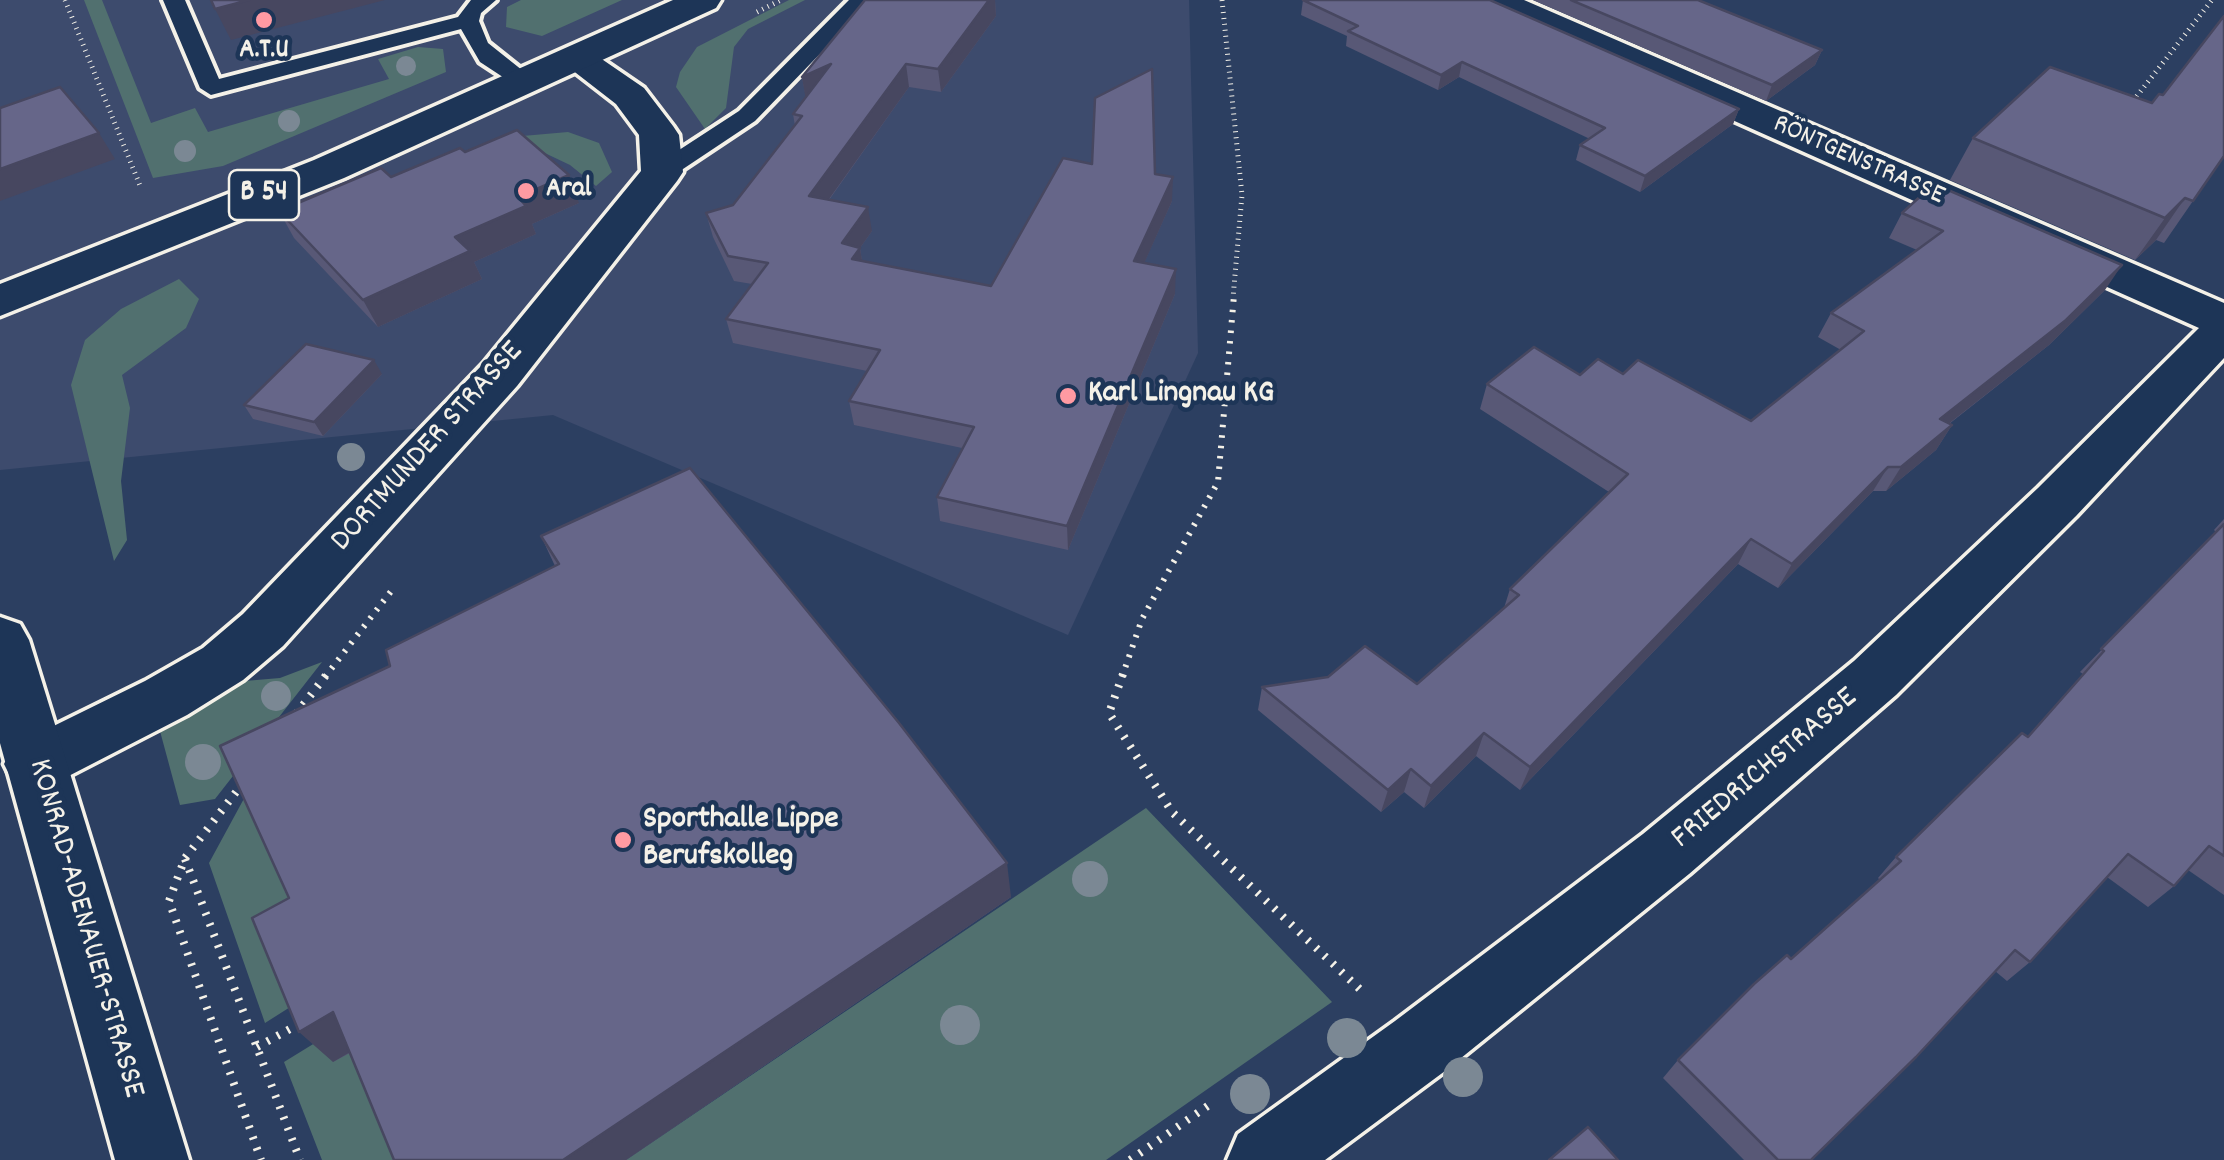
<!DOCTYPE html>
<meta charset="utf-8">
<style>
body{margin:0}
canvas{display:block;background:#2c3f61}
</style>
<canvas width="2224" height="1160"></canvas>
<script>
const context = document.querySelector('canvas').getContext('2d');
context.lineJoin = 'round';
function fill(path, color) { context.fillStyle = color; context.fill(path, 'evenodd'); }
const shape = rows => new Path2D(rows.map(r => 'M' + r).join(''));
function strokePath(path, color, width, dash) { context.strokeStyle = color; context.lineWidth = width; context.lineCap = dash ? 'butt' : 'round'; context.setLineDash(dash || []); context.stroke(path); }
function drawText(font, color, halo, rows, align = 'center') {
  context.font = font + ' Dekko,sans-serif'; context.lineWidth = 9; context.setLineDash([]); context.textBaseline = 'middle'; context.strokeStyle = halo; context.fillStyle = color; for (const [text, x, y, turn = 0] of rows) {
    context.save(); context.translate(x, y); context.rotate((+turn || 0) * Math.PI / 180); context.textAlign = isNaN(turn) ? turn : align; if (halo) context.strokeText(text, 0, 0); context.fillText(text, 0, 0); context.restore();
  }
}
fill(shape([
 [0,0,1189,0,1198,353,1068,635,553,415,0,470]
]), '#3d4b6d');
fill(shape([
 [84,0,102,0,151,123,195,108,208,132,389,79,378,59,418,47,443,49,446,72,223,166,153,178],
 [521,0,622,0,542,36,506,27,507,7],
 [789,0,805,0,748,29,734,47,726,108,705,129,676,87,680,72,697,47],
 [568,132,599,143,612,172,596,186,570,165,511,137],
 [179,279,199,299,186,328,122,375,130,408,121,481,127,540,114,561,71,385,85,340,121,309],
 [322,662,215,799,180,805,157,720,233,682,280,678],
 [253,782,322,932,306,997,265,1023,209,863],
 [1146,808,1332,1002,1106,1160,626,1160],
 [323,1038,366,1043,415,1160,322,1160,284,1062]
]), '#51706f');
const lane = shape([
 [163,0,185,0,219,79,458,17,471,0,496,0,481,13,479,21,488,43,537,82,526,89,518,87,480,62,461,29,211,95,200,88,163,0],
 [849,0,872,0,755,121,671,177,653,177,650,172,653,167,739,111,849,0]
]);
const street = shape([
 [1476,0,1524,0,2224,303,2224,358,2076,516,1896,695,1689,874,1445,1071,1325,1160,1227,1160,1238,1134,1395,1021,1643,834,1854,661,2038,488,2199,328,1481,8,1476,0],
 [577,48,590,51,644,88,673,126,679,135,683,172,677,181,517,386,283,646,243,680,187,715,57,782,35,790,13,782,4,764,13,746,145,681,203,648,243,614,483,364,641,171,639,135,616,104,558,59,564,51,577,48]
]);
const secondary = shape([
 [0,617,20,624,29,640,189,1160,115,1160,0,743,0,617]
]);
const primary = shape([
 [673,0,721,0,716,8,344,178,0,316,0,284,314,160,673,0]
]);
strokePath(lane, '#f4f1e8', 8);
strokePath(street, '#f4f1e8', 7);
strokePath(secondary, '#f4f1e8', 7);
strokePath(primary, '#f4f1e8', 7);
strokePath(shape([
 [65,0,141,188],
 [1222,0,1242,195,1233,298],
 [757,12,781,0],
 [2133,101,2212,0]
]), '#f4f1e8', 5, [1, 5]);
strokePath(shape([
 [325,677,392,590],
 [1122,677,1142,619,1218,482,1234,295]
]), '#f4f1e8', 6, [2.5, 8]);
strokePath(shape([
 [1123,674,1109,713,1172,812,1366,995],
 [296,714,327,674],
 [243,783,185,858,169,901,261,1160],
 [185,859,300,1160],
 [257,1047,299,1024],
 [1130,1160,1209,1105]
]), '#f4f1e8', 8, [2.5, 9]);
fill(lane, '#1d3557');
fill(street, '#1d3557');
fill(secondary, '#1d3557');
fill(primary, '#1d3557');
context.fillStyle = '#7b8894';
for (const [x, y, r] of [
 [406,66,10],
 [289,121,11],
 [185,151,11],
 [351,457,14],
 [276,696,15],
 [203,762,18],
 [1090,879,18],
 [960,1025,20],
 [1347,1038,20],
 [1463,1077,20],
 [1250,1094,20]
]) { context.beginPath(); context.arc(x, y, r, 0, 2 * Math.PI); context.fill(); }
fill(shape([
 [865,0,995,0,996,16,941,92,909,87,829,200,872,231,860,248,862,261,991,286,1155,174,1172,201,1144,263,1175,294,1068,550,940,521,937,497,962,448,854,425,849,401,867,371,733,343,726,319,752,284,734,281,713,237,706,213,733,205,795,126,793,114,806,98,802,77],
 [1303,0,1739,109,1733,124,1640,192,1576,160,1580,145,1590,139,1459,77,1438,90,1346,46,1347,36,1301,15],
 [1533,0,1698,0,1822,50,1815,65,1766,101],
 [1973,138,2224,156,2164,243,2156,240,2135,260,1950,180],
 [465,152,579,203,532,224,536,234,474,262,482,279,378,327,294,238,279,211,391,177],
 [1902,213,2105,290,2049,345,1949,424,1952,425,1936,450,1886,491,1873,491,1778,588,1738,564,1520,790,1476,756,1424,808,1404,792,1381,812,1258,710,1262,687,1417,684,1504,608,1510,589,1609,492,1480,409,1487,384,1580,375,1623,374,1751,421,1841,350,1818,337,1831,313,1917,250,1889,238],
 [382,374,323,436,253,419,244,405],
 [2224,519,2224,895,2188,870,2174,886,2148,907,2107,877,2030,962,2007,981,1995,971,1811,1160,1744,1160,1663,1078,1678,1060,1880,880,1878,878,1896,857,2027,737,2083,674,2080,672,2216,532,2214,530],
 [541,536,1011,897,626,1160,394,1160,350,1053,333,1062,289,898,390,666,555,566]
]), '#585876');
fill(shape([
 [249,0,385,0,231,40,215,9],
 [989,0,995,0,996,16,941,92,938,69],
 [1822,50,1815,65,1766,101,1772,85],
 [1462,62,1459,77,1438,90,1441,75],
 [831,64,806,101,802,77],
 [906,64,909,87,814,220,809,196],
 [1739,109,1733,124,1640,192,1645,176],
 [99,133,115,159,0,201,0,169],
 [569,175,579,203,532,224,536,234,474,262,482,279,378,327,363,300,455,237,518,197],
 [1173,177,1172,201,1134,286,1134,261],
 [2185,198,2156,240,2135,260,2165,218],
 [868,207,872,231,860,248,864,272,856,284,842,243],
 [2122,265,2105,290,2049,345,1924,443,1940,419],
 [1176,269,1175,294,1068,550,1067,526],
 [374,360,382,374,323,436,314,422],
 [1952,425,1936,450,1886,491,1901,467],
 [1888,467,1873,491,1778,588,1792,564],
 [1751,539,1738,564,1520,790,1530,767],
 [1484,733,1476,756,1424,808,1431,786],
 [1411,769,1404,792,1381,812,1388,790],
 [1007,863,1011,897,626,1160,563,1160],
 [333,1012,366,1043,333,1062,299,1032]
]), '#474760');
const building = shape([
 [211,0,249,0,215,9,211,0],
 [865,0,989,0,938,69,906,64,809,196,868,207,842,243,860,248,852,259,991,286,1063,158,1092,164,1095,98,1152,69,1155,174,1173,177,1134,261,1176,269,1067,526,937,497,974,427,849,401,880,350,726,319,768,263,728,256,706,213,733,205,802,116,793,114,831,64,802,77,865,0],
 [1303,0,1490,0,1739,109,1645,176,1580,145,1605,128,1462,62,1441,75,1348,31,1358,26,1303,0],
 [1571,0,1698,0,1822,50,1772,85,1571,0],
 [2224,16,2224,156,2193,201,2185,198,2165,218,1973,138,2050,67,2152,103,2159,94,2163,95,2224,16],
 [60,87,99,133,0,169,0,108,60,87],
 [517,130,569,175,518,197,526,206,455,237,470,251,363,300,279,211,381,168,391,177,460,148,465,152,517,130],
 [1934,184,2122,265,2066,320,1940,419,1952,425,1901,467,1888,467,1792,564,1751,539,1530,767,1484,733,1431,786,1411,769,1388,790,1262,687,1328,677,1365,646,1417,684,1519,595,1510,589,1628,474,1487,384,1534,347,1580,375,1598,359,1623,374,1638,360,1751,421,1864,331,1831,313,1943,231,1902,213,1934,184],
 [306,344,374,360,314,422,244,405,306,344],
 [690,468,899,723,1007,863,563,1160,394,1160,333,1012,299,1032,252,918,289,898,220,746,390,666,386,650,559,564,541,536,690,468],
 [2224,524,2224,856,2209,846,2174,886,2128,854,2030,962,2015,950,1916,1057,1811,1160,1778,1160,1678,1060,1754,984,1787,955,1791,959,1901,861,1896,857,2022,733,2028,737,2104,651,2101,649,2224,524],
 [1588,1127,1618,1160,1549,1160,1588,1127]
]);
fill(building, '#666689');
strokePath(building, '#474760', 2.5);
for (const [x, y, r, color] of [
 [264,20,10,"#ff9aa2"],
 [526,191,10,"#ff9aa2"],
 [1068,396,10,"#ff9aa2"],
 [623,840,10,"#ff9aa2"]
]) { const dot = new Path2D(); dot.arc(x, y, r, 0, 2 * Math.PI); context.fillStyle = color; context.fill(dot); strokePath(dot, '#1d3557', 4); }
drawText('bold 28px', '#f4f1e8', '#1d3557', [
 ["A.T.U",264,52],
 ["Aral",546,191,"left"]
]);
drawText('28px', '#f4f1e8', '#1d3557', [
 ["RÖNTGENSTRASSE",1858,162,24]
]);
for (const [x, y, w] of [
 [264,195,70]
]) { const box = new Path2D(); box.roundRect(x - w / 2, y - 25, w, 50, 8); context.fillStyle = '#1d3557'; context.fill(box); strokePath(box, '#f4f1e8', 2.5); }
drawText('bold 30px', '#f4f1e8', null, [
 ["B 54",264,195]
]);
drawText('bold 32px', '#f4f1e8', '#1d3557', [
 ["Karl Lingnau KG",1088,396],
 ["Sporthalle Lippe",643,822],
 ["Berufskolleg",643,859]
], 'left');
drawText('32px', '#f4f1e8', '#1d3557', [
 ["DORTMUNDER STRASSE",429,448,-48],
 ["FRIEDRICHSTRASSE",1766,770,-40],
 ["KONRAD-ADENAUER-STRASSE",84,929,74]
]);
</script>
